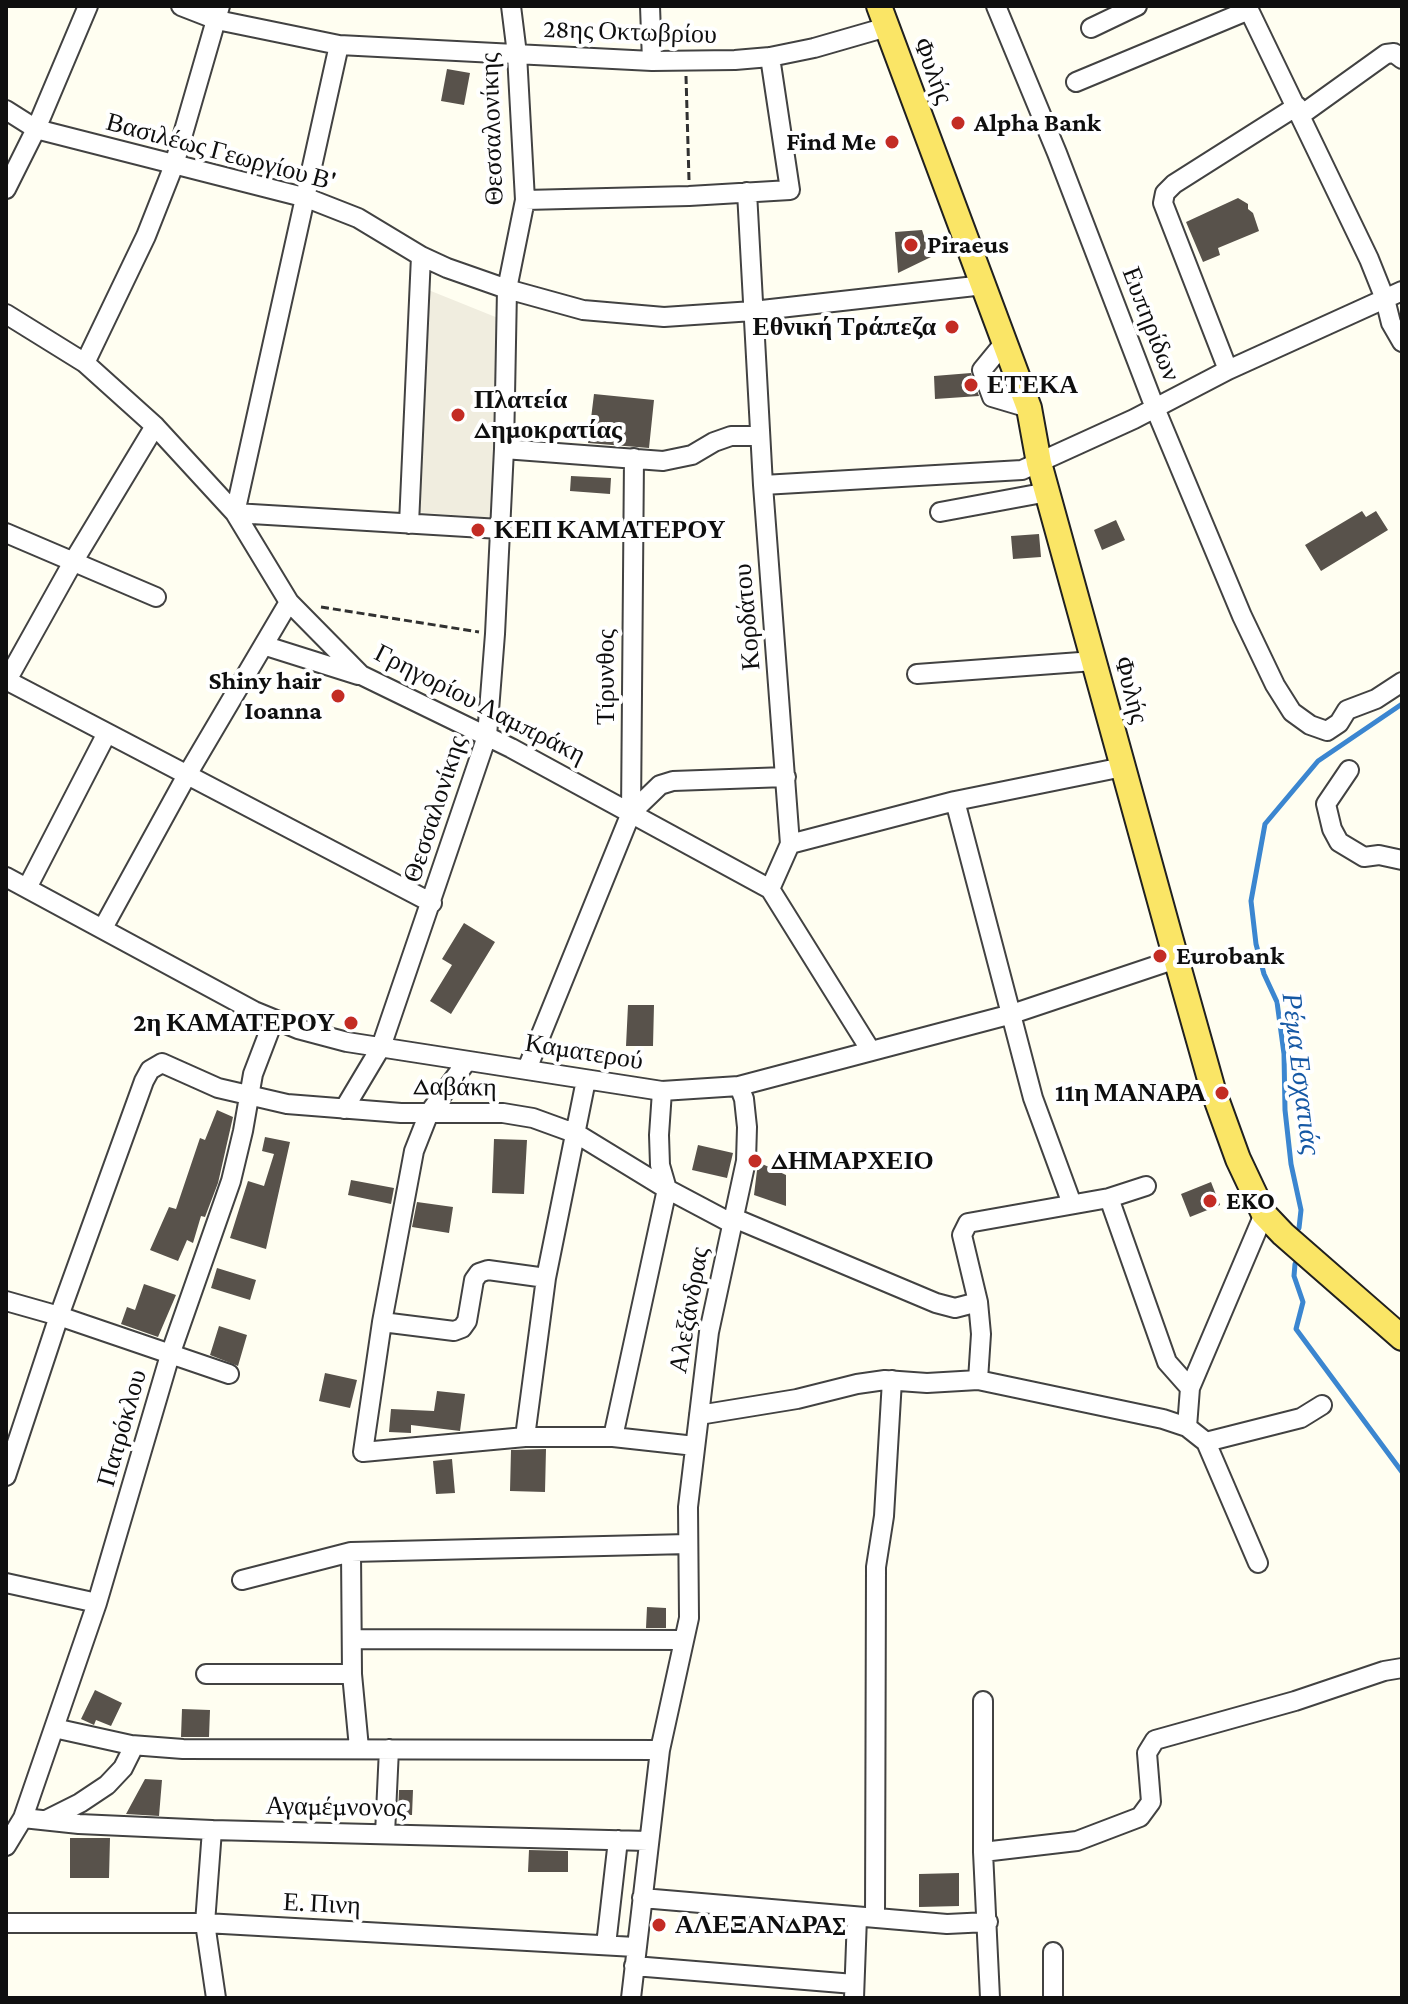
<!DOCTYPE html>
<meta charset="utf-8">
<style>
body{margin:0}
#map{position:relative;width:1408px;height:2004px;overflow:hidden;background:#fffef1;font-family:"Crimson Pro",serif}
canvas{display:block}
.frame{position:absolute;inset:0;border:8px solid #0f0f0f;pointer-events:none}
</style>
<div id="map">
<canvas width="1408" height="2004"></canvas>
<div class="frame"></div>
</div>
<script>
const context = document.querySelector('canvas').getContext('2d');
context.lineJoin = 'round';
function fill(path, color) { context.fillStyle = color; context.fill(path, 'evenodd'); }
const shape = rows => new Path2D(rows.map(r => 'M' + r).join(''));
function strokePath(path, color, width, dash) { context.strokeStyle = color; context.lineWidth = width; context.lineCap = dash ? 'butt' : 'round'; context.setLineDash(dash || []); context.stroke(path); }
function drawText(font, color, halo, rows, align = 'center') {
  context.font = font + ' "Crimson Pro",serif'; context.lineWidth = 8; context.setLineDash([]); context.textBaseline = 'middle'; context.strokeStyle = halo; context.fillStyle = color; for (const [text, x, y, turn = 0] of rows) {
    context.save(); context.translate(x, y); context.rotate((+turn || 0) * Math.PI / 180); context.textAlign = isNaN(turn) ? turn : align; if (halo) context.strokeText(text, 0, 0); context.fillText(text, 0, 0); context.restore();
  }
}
fill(shape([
 [426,289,498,318,494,518,415,512]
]), '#f0eddf');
strokePath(shape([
 [1299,1228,1301,1210,1291,1164,1285,1110,1284,1054,1277,1002,1264,974,1256,944,1251,901,1265,824,1318,761,1402,704],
 [1295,1264,1294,1276,1303,1302,1296,1329,1402,1472]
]), '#3b86d0', 5);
fill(shape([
 [447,69,470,73,464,105,441,101],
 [1238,198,1248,204,1248,209,1253,213,1259,231,1218,248,1220,255,1203,262,1186,222],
 [922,230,931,257,898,273,895,232],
 [971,373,979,396,935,399,934,376],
 [594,394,654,400,649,448,588,443],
 [571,476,611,478,610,494,570,491],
 [1362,511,1366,517,1376,511,1388,530,1321,571,1305,545],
 [1116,520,1125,540,1102,550,1094,530],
 [1039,534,1041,557,1013,559,1011,536],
 [464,923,495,942,451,1014,430,1001,452,965,442,959],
 [628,1005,654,1005,653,1046,626,1046],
 [217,1110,233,1117,218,1183,205,1217,201,1216,193,1243,187,1240,178,1261,150,1250,169,1207,176,1209,200,1138,205,1140],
 [265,1137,290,1142,266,1249,230,1238,248,1181,264,1186,274,1154,262,1151],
 [494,1139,527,1140,524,1194,492,1193],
 [698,1145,733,1153,727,1178,692,1170],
 [758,1162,786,1175,786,1206,754,1195],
 [351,1180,394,1188,391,1204,348,1195],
 [1211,1182,1220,1205,1190,1217,1181,1194],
 [417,1202,453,1207,449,1233,412,1227],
 [217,1268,256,1280,250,1300,211,1288],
 [144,1284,176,1295,158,1337,121,1324,127,1307,135,1310],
 [219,1326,247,1335,238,1366,210,1355],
 [325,1373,357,1380,350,1408,319,1401],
 [437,1391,465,1394,460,1431,411,1425,411,1433,389,1432,391,1409,434,1411],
 [546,1449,545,1492,510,1491,511,1450],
 [452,1459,455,1493,436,1494,433,1461],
 [647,1607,666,1608,666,1628,646,1628],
 [95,1690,122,1703,111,1726,96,1720,94,1725,81,1719],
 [182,1709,210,1710,209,1737,181,1737],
 [145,1779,162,1780,159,1816,126,1814],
 [399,1790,413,1790,412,1815,398,1815],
 [70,1838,110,1838,109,1878,70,1878],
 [529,1850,568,1851,568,1872,528,1872],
 [959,1873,959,1906,919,1907,919,1874]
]), '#58524b');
const minor = shape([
 [181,6,217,20,339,45,652,61,735,60,770,57,814,48,887,27],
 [650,6,652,61],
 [996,6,1057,153,1155,408,1242,616,1275,685,1292,712,1310,725,1327,731,1339,723,1347,710,1376,699,1402,682],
 [1247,6,1369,259,1385,299,1391,323,1402,342],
 [1091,28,1137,6],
 [1076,82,1249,10],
 [6,110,36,129,307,198,358,218,421,256,447,268,507,289,583,310,664,317,753,311,984,285],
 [1301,115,1386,54,1394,53,1402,59],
 [6,189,36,129,88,6],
 [747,192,763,485,790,844,770,889],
 [525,200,689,196,790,190,770,57],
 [6,314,85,363,155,426,235,513,289,602,361,675,511,748,770,889,871,1051],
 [1005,342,982,370,992,397,1029,408],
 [85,363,146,236,174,165,220,6],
 [1228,370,1163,203,1165,193,1174,184,1297,106],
 [504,449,663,461,692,455,714,442,731,436,760,436],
 [763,485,1022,470,1134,419,1228,370,1402,291],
 [940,512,1048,492],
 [235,513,339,45],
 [235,513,500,529],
 [409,524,421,256],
 [6,533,156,597],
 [266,646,358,675],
 [917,674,1094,661],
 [6,680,432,903],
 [6,682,73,562,155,426],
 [1349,770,1326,804,1332,829,1339,842,1364,857,1379,855,1402,860],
 [955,801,1033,1098,1072,1204],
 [631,813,660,785,673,781,786,777],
 [790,844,955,801,1123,767],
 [6,877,254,1011,298,1029,347,1042,662,1091,739,1086,1012,1014,1176,959],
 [27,888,107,733],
 [103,928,187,775,289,602],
 [467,1061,429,1113,414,1151,382,1322,363,1452,525,1437,613,1437,695,1446],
 [527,1069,631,813,634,458],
 [344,1109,381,1047,487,736,495,634,504,449,507,289,525,200,517,54,511,6],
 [1109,1198,1167,1362,1190,1388],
 [734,1218,936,1303,955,1308,978,1302],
 [6,1301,59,1316,229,1374],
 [382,1322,454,1331,462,1328,467,1321,474,1280,479,1273,488,1270,546,1278],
 [978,1380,981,1334,978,1302,962,1235,968,1223,1109,1198,1146,1186],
 [699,1415,797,1399,857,1384,885,1380,927,1383,978,1380,1163,1419,1187,1427,1206,1442,1258,1563],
 [1187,1427,1190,1388,1264,1214],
 [525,1437,546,1278,586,1080],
 [613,1437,667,1189,660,1165,659,1135,662,1091],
 [1206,1442,1301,1418,1322,1405],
 [6,1476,59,1316,144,1081,150,1070,162,1063,218,1088,287,1104,401,1113,503,1113,533,1118,577,1134,667,1189,733,1224],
 [351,1552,352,1674,359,1748],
 [242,1580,351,1552,688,1544],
 [6,1583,97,1603],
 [352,1639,684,1640],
 [206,1674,352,1674],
 [983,1701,983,1852,990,1998],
 [54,1728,131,1745,183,1749,660,1750],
 [23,1818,79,1824,212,1830,648,1841],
 [46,1820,80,1803,107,1785,123,1768,132,1750,131,1745],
 [212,1830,205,1923,216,1998],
 [385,1834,389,1749],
 [6,1846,23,1818,97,1603,170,1355,231,1181,243,1131,253,1074,274,1019],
 [983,1852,1077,1841,1140,1817,1151,1802,1147,1753,1155,1740,1295,1701,1384,1671,1402,1668],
 [642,1898,947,1924,988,1922],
 [875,1918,876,1567,884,1516,892,1380],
 [6,1923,205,1923,635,1947],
 [606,1945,618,1840],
 [1053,1952,1053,1998],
 [634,1966,854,1984],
 [631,1998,660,1750,689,1618,688,1507,709,1332,746,1161,747,1127,744,1099,739,1086],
 [854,1998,857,1917]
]);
const major = shape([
 [879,6,1029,408,1039,463,1173,948,1213,1090,1238,1159,1264,1214,1283,1234,1402,1338]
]);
strokePath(minor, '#424242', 22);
strokePath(major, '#202020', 28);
strokePath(shape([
 [686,76,689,180],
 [321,607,479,632]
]), '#313131', 3, [8, 4]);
strokePath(minor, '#fff', 18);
strokePath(major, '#fae566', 24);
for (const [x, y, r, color] of [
 [958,123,8,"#c32c24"],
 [892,142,8,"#c32c24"],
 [911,245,8,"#c32c24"],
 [952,327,8,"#c32c24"],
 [971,385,8,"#c32c24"],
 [458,415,8,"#c32c24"],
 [478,530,8,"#c32c24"],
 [338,696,8,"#c32c24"],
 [1160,956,8,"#c32c24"],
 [351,1023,8,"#c32c24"],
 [1222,1093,8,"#c32c24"],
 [755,1161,8,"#c32c24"],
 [1210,1201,8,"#c32c24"],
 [659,1925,8,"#c32c24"]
]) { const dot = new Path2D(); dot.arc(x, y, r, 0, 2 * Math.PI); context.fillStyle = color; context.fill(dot); strokePath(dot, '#fff', 3); }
drawText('26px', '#0f0f0f', '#fff', [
 ["28ης Οκτωβρίου",630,32,2],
 ["Φυλής",933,71,69],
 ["Θεσσαλονίκης",492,129,-92],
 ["Βασιλέως Γεωργίου Β'",221,152,15],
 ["Ευπηρίδων",1151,324,69],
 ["Κορδάτου",747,617,-95],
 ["Τίρυνθος",606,677,-90],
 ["Φυλής",1131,690,75],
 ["Γρηγορίου Λαμπράκη",480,704,27],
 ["Θεσσαλονίκης",435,809,-72],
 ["Καματερού",584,1052,9],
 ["Δαβάκη",455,1087,1],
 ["Αλεξάνδρας",689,1310,-80],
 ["Πατρόκλου",122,1428,-74],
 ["Αγαμέμνονος",336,1807,1],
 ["Ε. Πινη",322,1904,3]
]);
drawText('bold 26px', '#0f0f0f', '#fff', [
 ["Alpha Bank",974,123],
 ["Find Me",876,142,"right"],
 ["Piraeus",927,245],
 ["Εθνική Τράπεζα",936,327,"right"],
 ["ΕΤΕΚΑ",987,385],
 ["Πλατεία",474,400],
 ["Δημοκρατίας",474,430],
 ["ΚΕΠ ΚΑΜΑΤΕΡΟΥ",494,530],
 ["Shiny hair",322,681,"right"],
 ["Ioanna",322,711,"right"],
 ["Eurobank",1176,956],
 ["2η ΚΑΜΑΤΕΡΟΥ",335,1023,"right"],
 ["11η ΜΑΝΑΡΑ",1206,1093,"right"],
 ["ΔΗΜΑΡΧΕΙΟ",771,1161],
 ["EKO",1226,1201],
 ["ΑΛΕΞΑΝΔΡΑΣ",675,1925]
], 'left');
drawText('italic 28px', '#1558a4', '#fff', [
 ["Ρέμα Εσχατιάς",1301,1074,83]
]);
</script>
